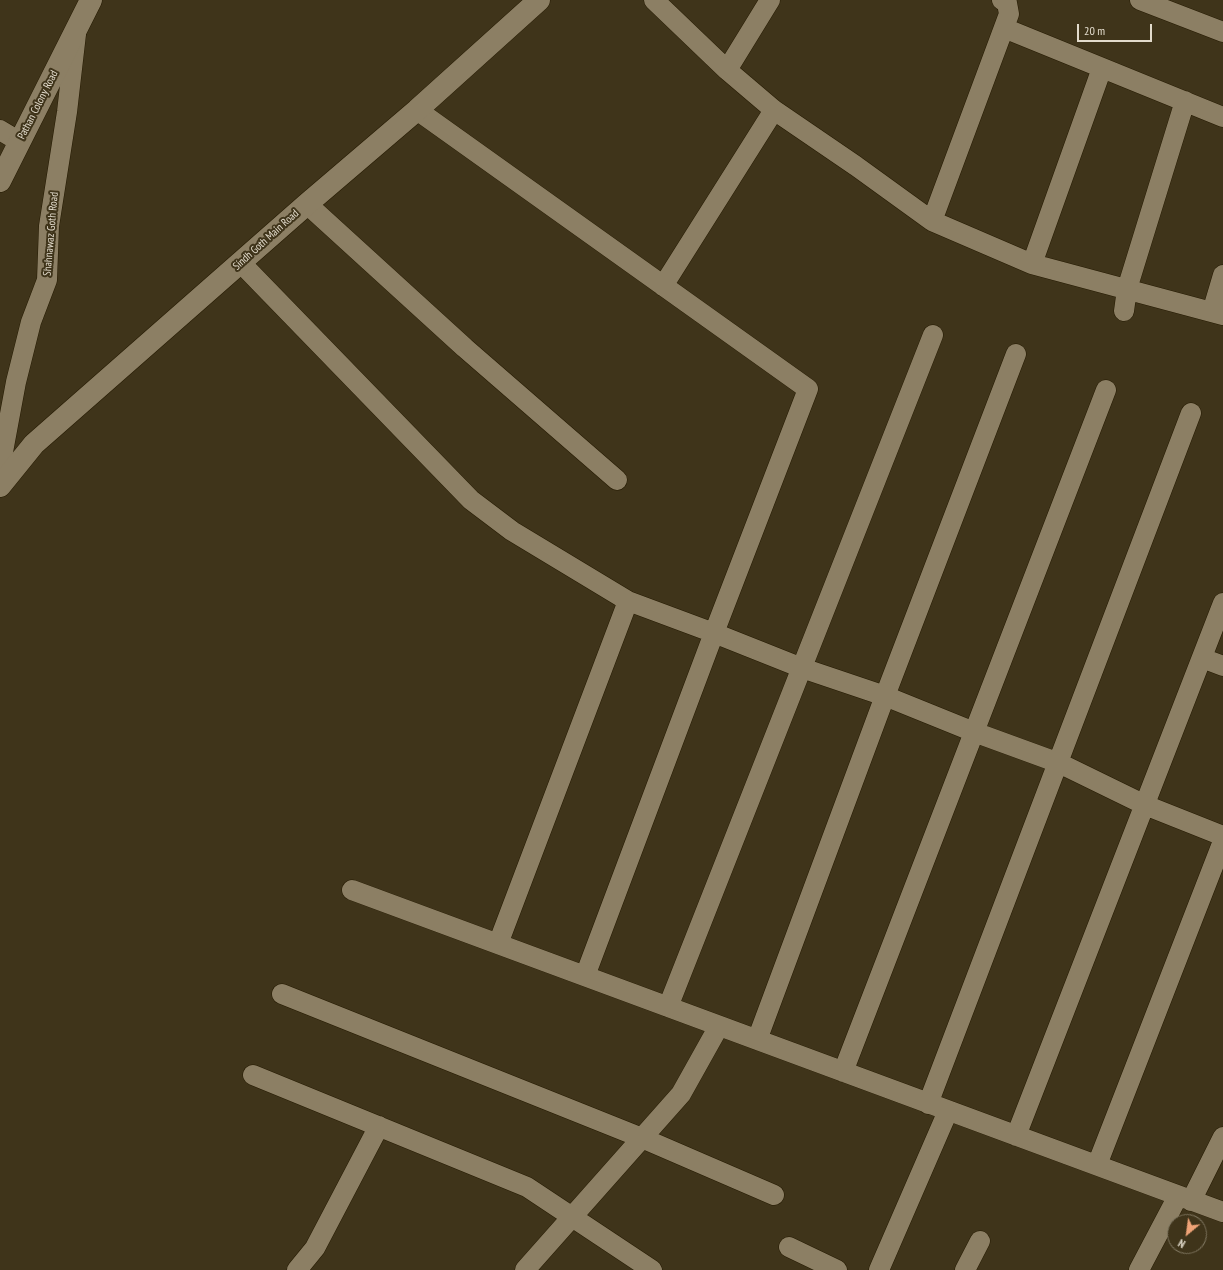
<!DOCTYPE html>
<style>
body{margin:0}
#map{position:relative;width:1223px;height:1270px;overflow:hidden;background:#3f341a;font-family:"PT Sans Narrow",sans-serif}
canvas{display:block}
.north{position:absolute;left:1167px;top:1214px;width:40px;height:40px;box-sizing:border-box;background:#3f341a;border:1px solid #807761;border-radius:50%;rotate:209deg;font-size:11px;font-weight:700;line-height:16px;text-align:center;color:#e2dbcc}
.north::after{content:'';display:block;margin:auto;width:14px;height:18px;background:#efa377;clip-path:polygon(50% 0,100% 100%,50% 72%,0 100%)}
.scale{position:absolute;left:1077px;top:24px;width:75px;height:18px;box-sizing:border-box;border:2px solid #e2dbcc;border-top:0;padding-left:5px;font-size:12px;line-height:14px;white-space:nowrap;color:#e2dbcc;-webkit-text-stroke:3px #3f341a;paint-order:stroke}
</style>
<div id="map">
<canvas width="1223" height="1270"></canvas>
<div class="north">N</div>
<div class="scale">20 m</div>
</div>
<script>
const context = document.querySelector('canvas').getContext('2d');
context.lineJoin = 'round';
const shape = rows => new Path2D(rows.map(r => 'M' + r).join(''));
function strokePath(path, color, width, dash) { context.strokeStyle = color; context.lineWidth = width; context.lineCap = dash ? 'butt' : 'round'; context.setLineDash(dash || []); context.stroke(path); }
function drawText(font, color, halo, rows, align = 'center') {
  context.font = font + ' "PT Sans Narrow",sans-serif'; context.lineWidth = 4; context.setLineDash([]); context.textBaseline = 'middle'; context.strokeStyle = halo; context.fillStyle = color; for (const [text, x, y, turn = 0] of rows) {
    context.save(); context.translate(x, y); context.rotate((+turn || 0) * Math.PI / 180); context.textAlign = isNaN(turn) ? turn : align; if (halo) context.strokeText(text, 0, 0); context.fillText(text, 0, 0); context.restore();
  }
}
const street = shape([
 [654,0,727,70,774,110,856,166,932,221,1032,264,1223,315],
 [1140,0,1223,32],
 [1004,28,1223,117],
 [727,70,770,0],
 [417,110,808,389,714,633,585,976],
 [0,130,20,142],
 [307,204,465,348,617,480],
 [932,221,1009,14,1007,3,1002,0],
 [241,263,471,500,512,531,628,601],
 [1032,264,1102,68],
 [663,286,774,110],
 [1124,311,1127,289,1185,101],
 [1212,312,1223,275],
 [0,468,16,382,31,322,47,280,49,226,67,112,76,34],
 [1202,658,1223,666],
 [352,890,1223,1212],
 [498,944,628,601,714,633,802,668,885,696,974,732,1059,763,1145,805,1223,836],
 [282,994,642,1138,774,1195],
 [668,1007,933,335],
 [757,1040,885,696,1016,354],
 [843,1072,1106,390],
 [253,1075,527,1187,652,1270],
 [928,1104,1191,413],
 [1016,1136,1223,603],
 [1097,1165,1223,841],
 [1191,1201,1223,1137],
 [789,1247,837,1270],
 [297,1270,315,1248,379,1126],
 [525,1270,681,1094,719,1026],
 [879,1270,948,1111],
 [965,1270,980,1241],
 [1139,1270,1178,1196]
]);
const secondary = shape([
 [0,181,91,0],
 [0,486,34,444,307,204,417,110,539,0]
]);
strokePath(street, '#261b03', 21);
strokePath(secondary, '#261b03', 23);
strokePath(street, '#8c7f64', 20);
strokePath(secondary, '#8c7f64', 22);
drawText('11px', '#e2dbcc', '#3f341a', [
 ["Pathan Colony Road",38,105,-63],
 ["Shahnawaz Goth Road",51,234,-85],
 ["Sindh Goth Main Road",266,240,-42]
]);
</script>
